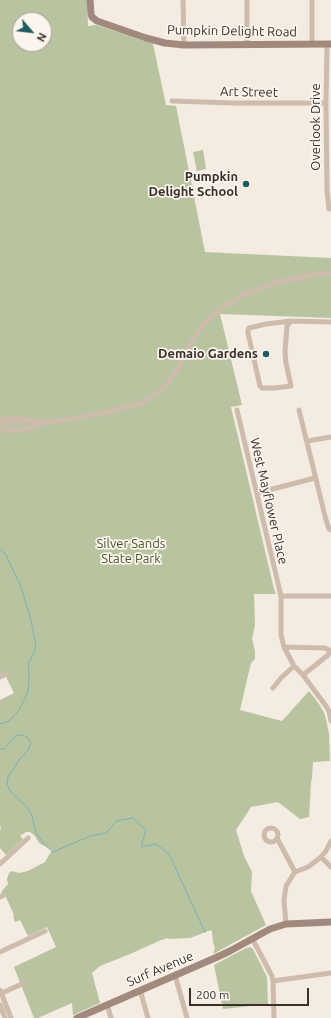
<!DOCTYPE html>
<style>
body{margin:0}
#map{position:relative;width:331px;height:1018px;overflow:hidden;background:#f4ebe1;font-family:Ubuntu,sans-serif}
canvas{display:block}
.north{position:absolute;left:12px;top:12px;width:40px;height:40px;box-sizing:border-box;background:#fbf5ee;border:1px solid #aea6a0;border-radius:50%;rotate:118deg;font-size:11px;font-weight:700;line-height:16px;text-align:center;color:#3b302b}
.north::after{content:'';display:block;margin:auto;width:14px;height:18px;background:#1f5a5e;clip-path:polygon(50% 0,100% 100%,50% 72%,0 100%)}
.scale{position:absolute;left:189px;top:988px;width:120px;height:18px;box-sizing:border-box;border:2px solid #3b302b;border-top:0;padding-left:5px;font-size:12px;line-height:14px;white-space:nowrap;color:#3b302b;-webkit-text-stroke:3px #fbf5ee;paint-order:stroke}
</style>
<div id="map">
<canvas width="331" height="1018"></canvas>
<div class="north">N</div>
<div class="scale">200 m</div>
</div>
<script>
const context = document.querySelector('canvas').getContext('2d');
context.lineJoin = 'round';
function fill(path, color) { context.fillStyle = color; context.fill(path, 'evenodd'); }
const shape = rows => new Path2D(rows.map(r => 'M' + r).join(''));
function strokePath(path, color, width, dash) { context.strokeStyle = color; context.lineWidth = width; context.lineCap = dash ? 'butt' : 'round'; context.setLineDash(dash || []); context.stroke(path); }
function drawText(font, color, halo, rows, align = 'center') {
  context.font = font + ' Ubuntu,sans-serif'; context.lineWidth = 3.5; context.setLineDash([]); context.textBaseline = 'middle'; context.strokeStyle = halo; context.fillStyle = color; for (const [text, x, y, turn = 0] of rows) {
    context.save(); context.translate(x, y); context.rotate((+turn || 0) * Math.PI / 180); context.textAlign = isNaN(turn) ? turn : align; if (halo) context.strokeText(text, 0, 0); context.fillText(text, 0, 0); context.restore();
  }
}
fill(shape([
 [0,0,87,0,88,26,96,25,153,44,166,105,176,106,205,252,331,258,331,318,220,314,242,405,231,407,274,589,276,594,254,594,255,625,252,638,255,652,255,659,251,663,240,710,282,721,309,691,319,704,324,713,326,719,329,734,330,761,313,762,312,778,311,783,309,817,300,819,278,802,251,807,236,830,244,856,252,872,251,891,266,925,213,954,215,948,213,943,212,932,211,930,190,938,168,939,168,938,161,940,130,954,100,966,92,973,100,1003,73,1015,72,1003,38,1018,34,1018,14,967,56,947,47,927,28,936,20,920,15,922,13,915,14,915,5,895,1,895,2,891,8,884,7,879,9,873,12,871,19,873,28,871,45,862,52,850,39,843,35,836,30,832,26,832,20,836,23,839,6,855,0,848,0,830,1,827,0,826,0,700,14,693,4,673,0,675],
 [20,20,44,20,44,44,20,44],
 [203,150,206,169,197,171,193,152],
 [250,947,253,949,267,977,268,1004,223,1009,214,965,246,948]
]), '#b8c4a0');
strokePath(shape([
 [0,549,6,555,21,587,31,620,36,646,32,657,28,663,29,676,28,692,19,710,9,721,0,724],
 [0,749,4,749,16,736,22,735,27,737,31,743,28,750,19,760,8,777,7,784,10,791,27,807,32,816,36,833,44,844,53,852,90,836,106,833,116,821,133,818,146,830,141,847,156,844,169,854,205,932]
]), '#7fb0b2', 1);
strokePath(shape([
 [183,0,184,45],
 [247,0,247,44],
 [312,0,312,44],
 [327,44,326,103,327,191,329,209],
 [172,101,233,103,326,103],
 [291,321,287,326,285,352,286,363,291,386,275,388,262,388,260,386,248,333,248,330,249,328,266,324,291,321,331,322],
 [237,410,281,596,281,635,284,647,294,666,303,675,326,706,329,711,331,721],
 [299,410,326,520,329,529,331,530],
 [0,421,6,419,22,419,48,422,77,418,112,411,142,403,152,397,159,392,168,383,179,367,190,344,199,330,212,316,222,308,234,300,250,292,271,284,309,275,331,273],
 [0,423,28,421],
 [0,429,8,431,21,430,47,422],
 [307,441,331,437],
 [257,493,315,478],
 [281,596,331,596],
 [284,647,325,648,329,650,329,653,328,655,303,675],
 [0,677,6,674],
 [273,688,281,678,294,666],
 '264 835a7 7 0 1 1 14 0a7 7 0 1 1-14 0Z',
 [277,838,295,872],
 [321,857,331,867],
 [0,864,28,838],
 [0,897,4,895],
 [286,924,284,900,286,886,295,872,308,867,321,857,326,851,331,841],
 [252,938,272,976,273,981,274,1018],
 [0,952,45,931],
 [175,975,187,1018],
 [273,981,331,973],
 [0,990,11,1018],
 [140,990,148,1018],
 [0,994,26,982],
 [107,1004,111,1018],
 [0,1005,5,1018]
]), '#cdbbac', 5);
strokePath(shape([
 [90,0,91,14,92,17,97,21,146,38,165,43,184,45,331,44],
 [77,1018,215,958,230,951,270,929,286,924,331,922]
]), '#a18a7d', 7);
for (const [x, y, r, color] of [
 [246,184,4,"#1f5a5e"],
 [266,354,4,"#1f5a5e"]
]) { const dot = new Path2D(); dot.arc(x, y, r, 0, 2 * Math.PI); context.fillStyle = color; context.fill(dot); strokePath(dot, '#fbf5ee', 1.5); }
drawText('13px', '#3b302b', '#fbf5ee', [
 ["Pumpkin Delight Road",232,31,1],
 ["Art Street",249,92,1],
 ["Overlook Drive",316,127,-90],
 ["West Mayflower Place",269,501,77],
 ["Surf Avenue",160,969,-23]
]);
drawText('bold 13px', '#3b302b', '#fbf5ee', [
 ["Pumpkin",238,177],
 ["Delight School",238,192],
 ["Demaio Gardens",258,354]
], 'right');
drawText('13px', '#4a5a2e', '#fbf5ee', [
 ["Silver Sands",131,544],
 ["State Park",131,559]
]);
</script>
